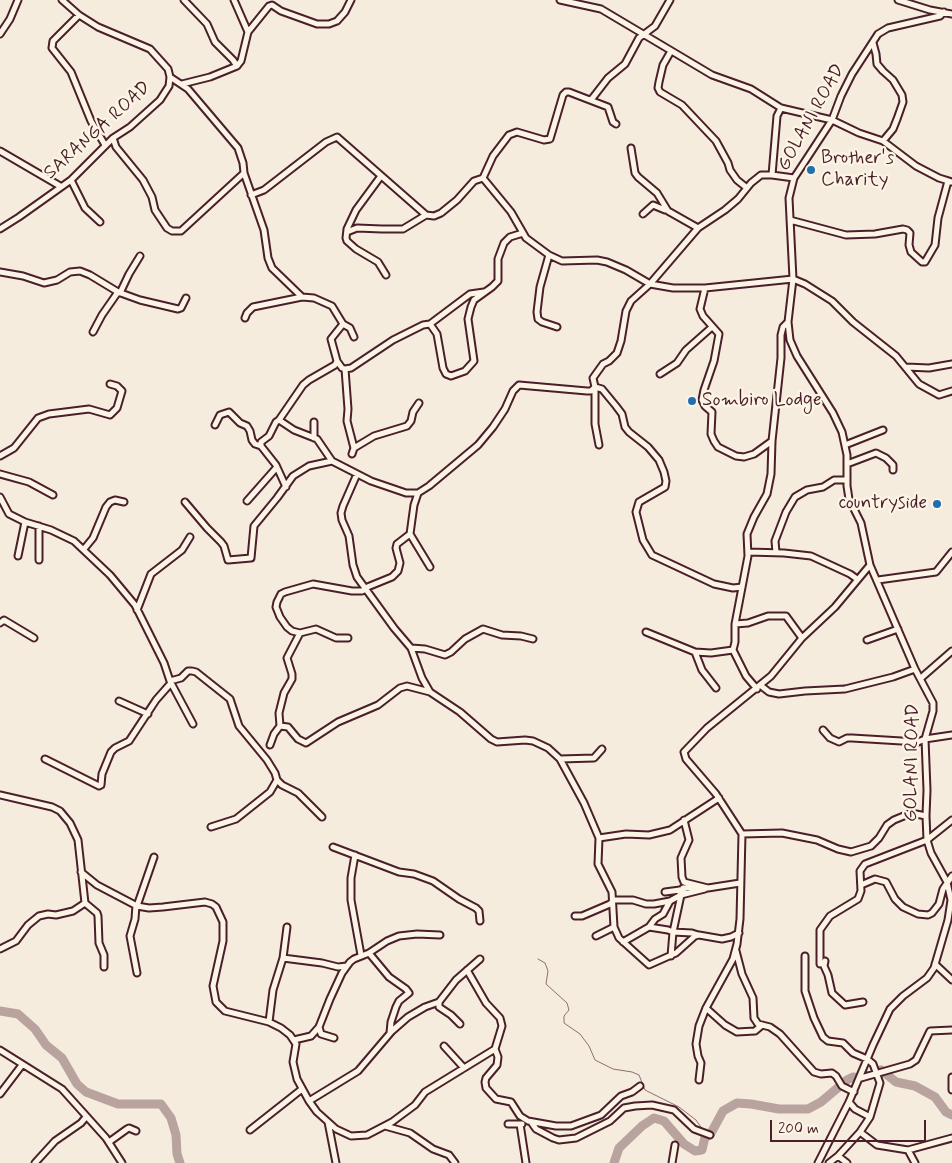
<!DOCTYPE html>
<style>
body{margin:0}
#map{position:relative;width:952px;height:1163px;overflow:hidden;background:#f5ecde;font-family:Mynerve,sans-serif}
canvas{display:block}
.scale{position:absolute;left:770px;top:1120px;width:156px;height:22px;box-sizing:border-box;border:2px solid #4a1f2b;border-top:0;padding-left:6px;font-size:15px;line-height:18px;white-space:nowrap;color:#4a1f2b;-webkit-text-stroke:4px #fcf5e5;paint-order:stroke}
</style>
<div id="map">
<canvas width="952" height="1163"></canvas>
<div class="scale">200 m</div>
</div>
<script>
const context = document.querySelector('canvas').getContext('2d');
context.lineJoin = 'round';
const shape = rows => new Path2D(rows.map(r => 'M' + r).join(''));
function strokePath(path, color, width, dash) { context.strokeStyle = color; context.lineWidth = width; context.lineCap = dash ? 'butt' : 'round'; context.setLineDash(dash || []); context.stroke(path); }
function drawText(font, color, halo, rows, align = 'center') {
  context.font = font + ' Mynerve,sans-serif'; context.lineWidth = 4.5; context.setLineDash([]); context.textBaseline = 'middle'; context.strokeStyle = halo; context.fillStyle = color; for (const [text, x, y, turn = 0] of rows) {
    context.save(); context.translate(x, y); context.rotate((+turn || 0) * Math.PI / 180); context.textAlign = isNaN(turn) ? turn : align; if (halo) context.strokeText(text, 0, 0); context.fillText(text, 0, 0); context.restore();
  }
}
strokePath(shape([
 [538,959,545,963,548,971,546,984,567,1003,569,1010,564,1016,564,1023,580,1034,589,1046,595,1060,613,1069,632,1072,639,1075,645,1090,679,1107,696,1120,703,1130]
]), '#8c6e70', 1);
strokePath(shape([
 [0,1011,18,1014,35,1029,46,1045,62,1058,77,1084,86,1092,118,1104,161,1104,171,1118,176,1135,177,1154,180,1163],
 [882,1071,881,1070,896,1082,915,1086,935,1097,946,1112,952,1115],
 [614,1163,619,1148,642,1126,654,1118,664,1121,684,1144,695,1151,702,1150,705,1137,710,1135,723,1111,737,1103,751,1104,779,1109,808,1109,821,1102,847,1080,853,1077,861,1078,866,1075]
]), '#b8a39e', 9);
const street = shape([
 [184,0,207,24,215,42,233,60,237,66],
 [234,0,248,32],
 [560,0,601,9,712,75,751,89,781,108,832,120,859,133,883,141,916,166,939,178,952,182],
 [898,0,930,10,952,14],
 [79,15,53,41,52,48,71,72,91,121,105,145],
 [0,34,10,19,18,0],
 [873,43,876,54,877,64,883,71,893,80,902,95,903,102,897,119,893,129,883,141],
 [671,51,663,65,659,82,658,88,660,92,682,105,716,141,728,163,730,170,737,180,747,188],
 [170,77,188,89,238,148,243,163,244,173,264,230,268,258,272,268,302,297,314,298,332,306,343,324,350,328,354,337],
 [182,84,210,77,237,66,241,61,248,32,269,6,272,5,281,11,317,24,329,24,337,21,345,12,351,0],
 [591,100,608,78,625,64,639,38,655,26,670,0],
 [113,138,116,147,143,180,152,197,155,210,167,228,172,231,181,231,244,173],
 [631,148,635,173,638,177,657,193,668,211,698,228],
 [0,151,60,186],
 [772,175,777,116,781,108],
 [381,176,356,210,347,229,346,238,347,241,356,249,378,262,386,275],
 [483,178,511,212,526,238,549,255,562,261,597,260,607,262,626,270,650,284,673,288,705,288,793,279,805,284,832,301,853,322,896,356,919,384,939,395,952,391],
 [71,180,85,208,100,222],
 [251,195,264,190,326,142,337,137,426,215,434,216,441,213,457,200,474,181,483,178,493,156,509,135,517,132,544,140,550,139,563,95,566,92,569,92,608,107,613,122,616,124],
 [643,214,653,205,665,210],
 [790,220,846,235,875,234,903,229,907,230,910,233,909,245,911,252,922,262,925,262,935,245,938,218,948,181],
 [0,229,19,217,71,180,113,138,130,127,160,100,169,86,170,77,168,69,150,49,98,27,79,15,62,0],
 [347,232,357,228,382,229,403,229,426,215],
 [549,255,540,287,537,312,538,319,542,322,557,327],
 [0,272,23,276,44,283,57,280,70,272,80,271,90,275,118,292,140,300,178,309,181,308,186,298],
 [705,288,700,309,703,316,719,334,714,361,704,390,702,400,705,406,712,412,711,434,714,441,718,447,736,456,744,457,754,454,772,441],
 [120,293,129,274,140,256],
 [245,318,247,313,253,307,302,297],
 [343,324,331,339,337,361,335,365,309,380,303,385,279,420,294,430,317,439,332,461,371,481,406,493,418,493,429,486,478,445,493,427,505,409,513,391,519,385,587,391,591,391,595,387],
 [430,324,470,294,484,292],
 [93,332,102,315,118,292],
 [337,361,342,368,345,369,351,368,393,340,423,325,430,324,437,334,443,368,446,374,451,376,465,371,474,361,468,319,471,307,474,300,492,287,498,281,498,259,504,243,510,237,523,233],
 [906,367,929,368,952,364],
 [345,369,348,409,347,421,354,448,352,454],
 [660,374,677,363,686,350,712,327],
 [595,387,595,424,599,445],
 [279,420,276,422,269,436,261,442,261,446,276,465,286,487],
 [314,422,314,438],
 [215,425,220,415,229,412,240,423,247,426,250,431,252,440,255,444,261,446],
 [845,445,883,430],
 [354,448,374,436,407,426,411,421,413,412,419,403],
 [0,456,14,448,38,418,49,414,89,409,110,415,117,408,122,391,117,386,110,384],
 [847,464,876,453,886,458,893,465,893,470],
 [0,474,29,482,53,495],
 [357,474,343,506,341,513,342,520,349,536,353,565,357,577,394,628,411,648,422,678,430,692,460,712,491,739,497,742,525,740,533,741,548,748,560,759,584,803,599,838,598,864,612,892,614,927,619,938,649,965,676,953,695,936,699,935,722,939,731,937,739,933],
 [0,497,9,514,25,522,51,530,74,541,110,575,135,605,164,663,170,681,181,678,188,671,192,671,196,672,230,699,239,726,267,760,275,773,277,780,270,792,236,819,211,827],
 [247,501,277,467],
 [185,502,207,528,221,542,224,546,228,560,251,558,254,526,277,498,293,476,309,466,332,461],
 [410,534,430,567],
 [84,549,93,538,106,507,110,502,115,500,124,502],
 [748,552,784,553,811,556,850,574,857,579],
 [776,552,775,541,786,512,795,497,807,490,823,487,834,480,847,480],
 [18,556,25,522],
 [39,560,39,526],
 [878,580,936,572,952,552],
 [742,587,733,588,714,584,652,555,643,540,636,512,639,502,665,487,666,481,664,472,659,460,648,447,629,432,625,427,622,414,616,406,602,389,595,387,593,378,603,364,609,361,617,353,621,341,626,311,631,301,650,284,698,228,725,210,738,199,751,183,761,175,772,175,794,178],
 [365,588,392,577,398,571,400,563,396,548,397,544,410,534,414,505,418,493],
 [137,610,151,574,182,550,190,537],
 [0,623,4,620,34,638],
 [735,624,748,623,768,616,786,616,802,638],
 [646,632,695,652,711,653,733,650,746,676,757,689],
 [348,638,336,638,316,629,300,633,292,631,287,627,280,617,276,607,277,602,281,594,285,592,313,584,352,591,362,591,366,589],
 [867,640,898,629],
 [411,648,425,649,445,655,451,652,465,639,483,629,502,635,521,636,533,639],
 [733,650,735,642,735,624,748,556,747,534,754,517,767,494,771,474,772,441,781,358,781,335,783,327,788,322],
 [695,652,702,670,716,688],
 [921,678,952,651],
 [170,681,193,724],
 [760,685,769,692,779,694,805,691,845,689,893,677,915,669],
 [119,701,148,714],
 [280,726,288,727,298,739,306,743,338,722,378,705,400,688,407,686,430,692],
 [280,726,279,713,284,693,292,679,292,674,287,658,300,633],
 [823,730,830,738,839,742,847,738,852,738,918,742,925,739,952,735],
 [270,745,274,734,280,726],
 [45,759,99,786,101,785,102,774,111,752,115,748,129,741,156,700,171,683],
 [560,759,594,758,602,749],
 [277,780,282,785,298,793,322,817],
 [0,795,52,807,60,811,70,823,78,840,85,903,73,911,56,915,48,914,39,916,28,925,16,941,0,949],
 [684,820,689,840,681,858,682,877,684,882,708,888,740,883],
 [742,834,782,833,817,840,838,849,851,852,871,846,879,838,887,825,894,820,911,813,926,816],
 [599,838,626,834,649,835,670,830,719,798],
 [333,847,399,872,414,874,433,881,459,899,476,908,479,911,480,921],
 [355,855,351,878,351,900,361,955],
 [81,872,97,885,137,906,149,908,163,907,205,902,212,904,216,907,223,922,223,941,213,986,216,1002,225,1011,269,1022,281,1028,290,1035,296,1044,293,1062,297,1079,309,1101,317,1112,336,1129,351,1136,367,1135,392,1122,415,1105,425,1092,495,1049,502,1026,500,1018,486,1003,467,970],
 [861,885,875,879,886,882,895,899,903,907,918,914,928,915,932,913,939,904,943,889,952,876],
 [665,892,680,890],
 [685,893,683,888,697,887],
 [85,903,97,913,98,916,99,943,104,955,104,967],
 [136,905,135,919,130,936,137,973],
 [137,906,154,857],
 [575,916,582,916,610,904,614,900,633,900,646,904,654,904,670,901],
 [649,927,668,930,673,932,692,933,698,935],
 [596,936,614,927],
 [623,942,649,927,655,919,663,914,670,901,681,895,679,890],
 [736,951,742,974,753,998,754,1018,758,1024,770,1027,780,1034,814,1072,821,1074,832,1073,836,1076,842,1086,854,1092],
 [369,953,389,977,406,989,409,993,399,1001,396,1007,391,1022,390,1033],
 [671,956,673,932,681,895,705,889],
 [805,956,805,991,814,1018,823,1037,828,1041,843,1043,853,1053,867,1059,873,1064,880,1083,870,1117,860,1132,838,1156,829,1163],
 [283,958,322,963,338,967,347,966],
 [825,961,824,966,828,975,832,993,845,1005,863,1002],
 [820,964,820,930,830,916,858,899,861,891,860,871,865,864,927,840,952,820],
 [935,964,952,980],
 [706,1008,725,1025,737,1032,755,1031,762,1025],
 [269,1022,273,990,283,958,287,927],
 [460,1024,451,1015,439,1007,439,1002,456,980,480,959],
 [334,1038,321,1034,319,1027,330,999,342,973,350,962,354,959,369,953,387,941,399,936,417,934,440,935],
 [294,1040,311,1036,319,1027],
 [444,1046,464,1068],
 [495,1049,498,1057,497,1065,486,1078,485,1082,486,1088,496,1099,511,1102,520,1116,528,1121,556,1126,571,1126,601,1115,621,1096,632,1092,640,1086],
 [0,1050,62,1089,106,1138,122,1163],
 [952,1077,952,1090],
 [861,1078,910,1064,916,1060,930,1031,952,1030],
 [699,1080,701,1063,698,1056,696,1044,699,1026,706,1008,733,959,737,944,740,919,742,834,716,794,686,759,684,752,707,728,771,676,802,638,835,607,870,565],
 [0,1094,22,1065],
 [309,1101,358,1071,392,1031,408,1017,425,1007,439,1002],
 [849,1102,855,1109,870,1117],
 [328,1122,336,1163],
 [531,1122,536,1129,553,1138,559,1140,576,1138,610,1121,624,1108,635,1106,652,1105,674,1110,694,1129,710,1135],
 [508,1124,522,1124],
 [520,1124,526,1163],
 [385,1126,410,1133,433,1149,449,1155,455,1163],
 [250,1130,302,1089],
 [860,1132,877,1145,908,1150,915,1163],
 [109,1142,127,1129,129,1128,136,1131],
 [908,1150,952,1138],
 [838,1156,847,1163],
 [35,1163,55,1141,81,1123,86,1117],
 [672,1163,675,1145],
 [818,1163,849,1102,873,1045,890,1009,903,996,927,978,934,968,948,920,951,900,947,882,931,853,927,840,926,816,927,790,925,739,933,711,933,703,915,669,870,565,861,523,849,499,847,486,847,455,842,432,833,413,797,356,790,340,788,322,793,279,789,198,794,178,832,120,841,96,852,74,878,34,888,28,940,16,944,12]
]);
strokePath(street, '#4a1f2b', 9);
strokePath(street, '#fcf5e5', 5);
for (const [x, y, r, color] of [
 [811,170,5,"#1f6fb2"],
 [692,401,5,"#1f6fb2"],
 [937,504,5,"#1f6fb2"]
]) { const dot = new Path2D(); dot.arc(x, y, r, 0, 2 * Math.PI); context.fillStyle = color; context.fill(dot); strokePath(dot, '#fcf5e5', 2); }
drawText('19px', '#4a1f2b', '#fcf5e5', [
 ["GOLANI ROAD",812,118,-61],
 ["SARANGA ROAD",98,131,-42],
 ["GOLANI ROAD",913,763,-89]
]);
drawText('19px', '#4a1f2b', '#fcf5e5', [
 ["Brother's",821,159],
 ["Charity",821,181],
 ["Sombiro Lodge",702,401],
 ["countryside",927,504,"right"]
], 'left');
</script>
